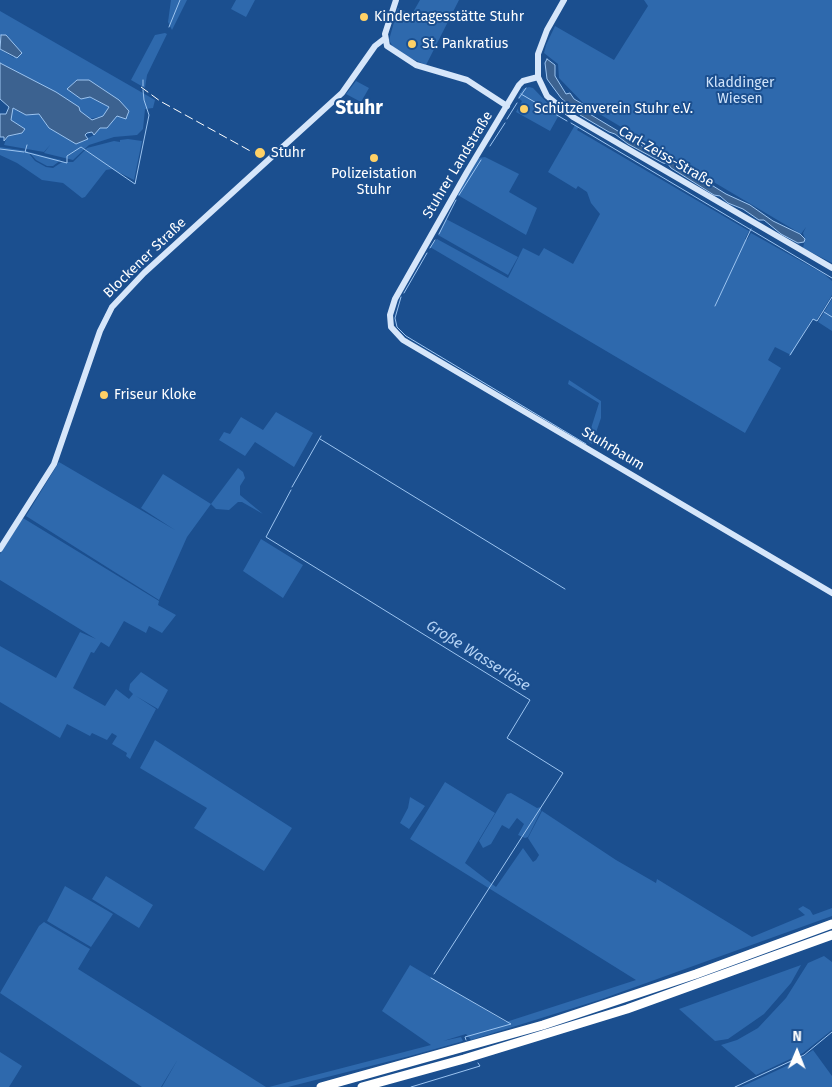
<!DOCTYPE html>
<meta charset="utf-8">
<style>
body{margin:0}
#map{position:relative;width:832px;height:1087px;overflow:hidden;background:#1b4f8f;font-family:"Fira Sans",sans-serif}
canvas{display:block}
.north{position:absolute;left:772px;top:1027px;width:50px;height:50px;-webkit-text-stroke:4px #1b4f8f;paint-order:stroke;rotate:1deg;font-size:14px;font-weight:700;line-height:20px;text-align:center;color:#fff}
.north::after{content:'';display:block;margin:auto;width:18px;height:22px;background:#fff;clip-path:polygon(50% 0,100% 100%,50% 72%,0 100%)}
</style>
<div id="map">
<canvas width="832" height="1087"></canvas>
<div class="north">N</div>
</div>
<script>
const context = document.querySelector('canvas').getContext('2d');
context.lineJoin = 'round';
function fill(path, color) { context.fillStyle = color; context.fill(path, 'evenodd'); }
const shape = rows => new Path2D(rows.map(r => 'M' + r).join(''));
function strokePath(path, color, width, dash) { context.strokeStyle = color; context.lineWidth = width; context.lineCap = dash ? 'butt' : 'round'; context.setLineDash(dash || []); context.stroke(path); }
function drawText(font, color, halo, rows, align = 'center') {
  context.font = font + ' "Fira Sans",sans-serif'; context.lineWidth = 4; context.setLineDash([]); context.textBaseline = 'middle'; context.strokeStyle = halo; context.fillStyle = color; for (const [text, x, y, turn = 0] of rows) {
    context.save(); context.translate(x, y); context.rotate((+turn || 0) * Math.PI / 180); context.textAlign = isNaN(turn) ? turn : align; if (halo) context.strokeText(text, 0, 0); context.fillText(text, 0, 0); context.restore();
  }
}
fill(shape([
 [171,0,187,0,172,30,168,22],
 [236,0,255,0,246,17,231,9],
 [420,0,459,0,426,65,408,57,393,47,389,40,398,8,412,14],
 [644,0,832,0,832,263,803,248,805,239,803,233,806,227,801,234,586,106,559,78,558,64,544,53,546,45,555,26,614,60,648,6],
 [0,11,155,100,153,108,145,109,143,129,137,135,114,137,89,145,73,160,44,153,50,145,44,152,4,145,7,136,17,135,11,120,12,108,26,115,39,114,49,128,76,144,94,135,100,128,107,128,117,115,129,112,119,100,94,83,77,96,81,99,89,97,109,107,103,116,89,119,79,111,79,107,0,63,0,49,14,58,14,46,7,38,1,35,0,37],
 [165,33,167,34,147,75,145,88,131,80,155,35],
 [356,81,369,88,361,102,346,94],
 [529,87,533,88,559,115,550,131,516,112,522,101,518,98,519,95,523,89],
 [575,125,579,127,577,130,749,231,745,239,747,240,751,233,824,274,832,281,832,295,816,321,812,319,791,355,775,347,768,360,781,368,745,433,430,247,437,239,508,278,523,248,539,256,544,248,573,264,600,214,591,203,587,192,578,186,576,189,548,172],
 [128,139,142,141,134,180,112,169,106,170,85,197,82,198,63,183,42,180,17,163,0,155,0,147,27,151,35,161,46,167,53,168,62,162,73,162,87,148,114,141,120,142,120,140],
 [29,152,52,158,61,160,53,166,47,166,36,160],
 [485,157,519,174,509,192,537,208,526,235,456,194,478,158],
 [446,219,518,257,508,275,438,235],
 [832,299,832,331,818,322],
 [569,380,601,401,601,418,592,444,587,441,599,403,568,384],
 [276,412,313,433,294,467,255,442,245,456,219,440,224,432,230,434,241,417,263,430],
 [59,462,175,530,141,508,163,474,211,504,187,537,159,600,26,516],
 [238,468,243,472,245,478,240,486,240,495,263,514,242,502,238,502,229,510,216,509,211,504],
 [23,518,159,601,158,605,176,615,162,633,149,626,146,633,124,621,109,647,101,642,94,653,91,652,73,688,105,706,116,689,129,699,133,694,129,690,130,684,141,672,168,690,158,709,136,696,156,709,130,759,126,756,127,753,112,744,117,736,112,733,107,740,92,733,90,736,67,724,60,738,0,702,0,646,56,678,80,632,96,639,0,580,0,554],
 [261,539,303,565,283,598,243,571],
 [155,740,292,828,264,871,194,828,207,808,140,768],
 [445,782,495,813,465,863,496,887,523,848,533,862,536,860,539,855,528,838,542,811,616,860,656,883,657,879,752,937,805,915,798,909,803,906,810,910,813,915,832,908,832,916,599,1000,471,1040,466,1034,443,1041,461,1037,463,1041,460,1042,410,1056,288,1087,269,1087,431,1045,382,1011,410,965,506,1022,636,980,410,839],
 [511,793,537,808,541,807,541,811,528,837,525,838,518,835,524,824,517,818,509,829,502,825,491,844,483,848,479,841,507,794],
 [410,797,425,806,409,829,400,823,408,808],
 [106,876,153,905,139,928,92,899],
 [65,886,113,914,91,947,47,921],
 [44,922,90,949,78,969,266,1087,162,1087,178,1059,161,1087,142,1087,0,993,39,926],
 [824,956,832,962,832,1030,803,1053,756,1075,721,1045,737,1040,758,1028,786,998,808,963],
 [801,965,791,983,764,1014,728,1039,715,1041,679,1009],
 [813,1050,832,1076,832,1087,741,1087,795,1062],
 [0,1052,22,1066,9,1087,0,1087]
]), '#2e69ad');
const water = shape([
 [1,35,6,35,22,53,17,58,0,49,1,35],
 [547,59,555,65,555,76,566,94,570,93,574,99,586,106,588,113,656,154,660,153,726,194,750,205,773,221,800,234,805,239,804,242,798,243,781,234,764,220,759,220,743,209,728,203,720,196,714,195,671,168,668,164,663,163,628,144,615,134,609,132,580,115,561,98,547,79,545,63,547,59],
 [0,63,56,92,79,107,80,111,92,120,103,116,109,107,90,97,81,99,67,89,77,80,89,80,119,100,129,111,127,116,126,119,117,116,107,128,100,128,94,135,92,132,87,133,85,135,88,139,76,144,49,128,39,114,26,115,13,108,11,120,25,129,22,133,8,136,4,141,4,137,0,137,0,114,6,114,9,107,0,99,0,63]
]);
fill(water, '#3c6290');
strokePath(water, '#9cc4f0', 1);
strokePath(shape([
 [169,27,180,0],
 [143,80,143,86],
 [521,94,567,121],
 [519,98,526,88],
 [507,119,517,103],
 [571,123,832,278],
 [27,145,25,152,67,163,67,156,81,147,135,184,149,115,144,100,143,90],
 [490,146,505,123],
 [0,149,24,152],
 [459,195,481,160],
 [439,234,456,200],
 [430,248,435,240],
 [404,293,427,253],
 [401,297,395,318,397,327,406,336,586,444],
 [715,306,751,229],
 [824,312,832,317],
 [790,355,813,319,817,321,832,297],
 [320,439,565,589],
 [292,487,321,436],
 [291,490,266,537,530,700,507,738,563,773,434,974],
 [431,978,511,1024,465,1037,466,1040],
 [411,1087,480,1066,478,1063],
 [735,1087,804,1055,832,1032]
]), '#9cc4f0', 1);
strokePath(shape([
 [396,0,385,34,387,46,416,65,467,80,507,106],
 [564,0,547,30,538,54,538,77,547,96,573,117,832,268],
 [538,77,523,81,519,85,467,172,395,299,390,315,391,327,403,340,832,593],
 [0,549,54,464,100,331,112,307,144,273,342,93,375,46,384,39]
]), '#d6e6fa', 6);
strokePath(shape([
 [321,1087,543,1025,696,974,832,924],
 [362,1087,464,1059,627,1009,832,935]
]), '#fff', 9);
strokePath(shape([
 [141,87,160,101,263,158]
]), '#fff', 1, [9, 4]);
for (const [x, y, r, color] of [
 [364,17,5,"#ffd166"],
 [412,44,5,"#ffd166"],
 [524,109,5,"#ffd166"],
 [260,153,6,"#ffd166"],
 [374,158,5,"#ffd166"],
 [104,395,5,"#ffd166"]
]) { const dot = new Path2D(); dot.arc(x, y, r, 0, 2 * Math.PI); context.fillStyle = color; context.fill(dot); strokePath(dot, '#1b4f8f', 2); }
drawText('14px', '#fff', '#1b4f8f', [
 ["Kindertagesstätte Stuhr",374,17],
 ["St. Pankratius",422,44],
 ["Schützenverein Stuhr e.V.",534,109],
 ["Stuhr",271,153],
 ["Polizeistation",374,174,"center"],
 ["Stuhr",374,190,"center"],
 ["Friseur Kloke",114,395]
], 'left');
drawText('14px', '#cfe3fa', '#1b4f8f', [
 ["Kladdinger",740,83],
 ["Wiesen",740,99]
]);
drawText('14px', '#fff', '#1b4f8f', [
 ["Carl-Zeiss-Straße",666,157,30],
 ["Stuhrer Landstraße",458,165,-59],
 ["Blockener Straße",145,258,-44],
 ["Stuhrbaum",613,449,31]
]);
drawText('italic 15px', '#b5d3f5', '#1b4f8f', [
 ["Große Wasserlöse",478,656,32]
]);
drawText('bold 19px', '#fff', '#1b4f8f', [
 ["Stuhr",359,109]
]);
</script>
